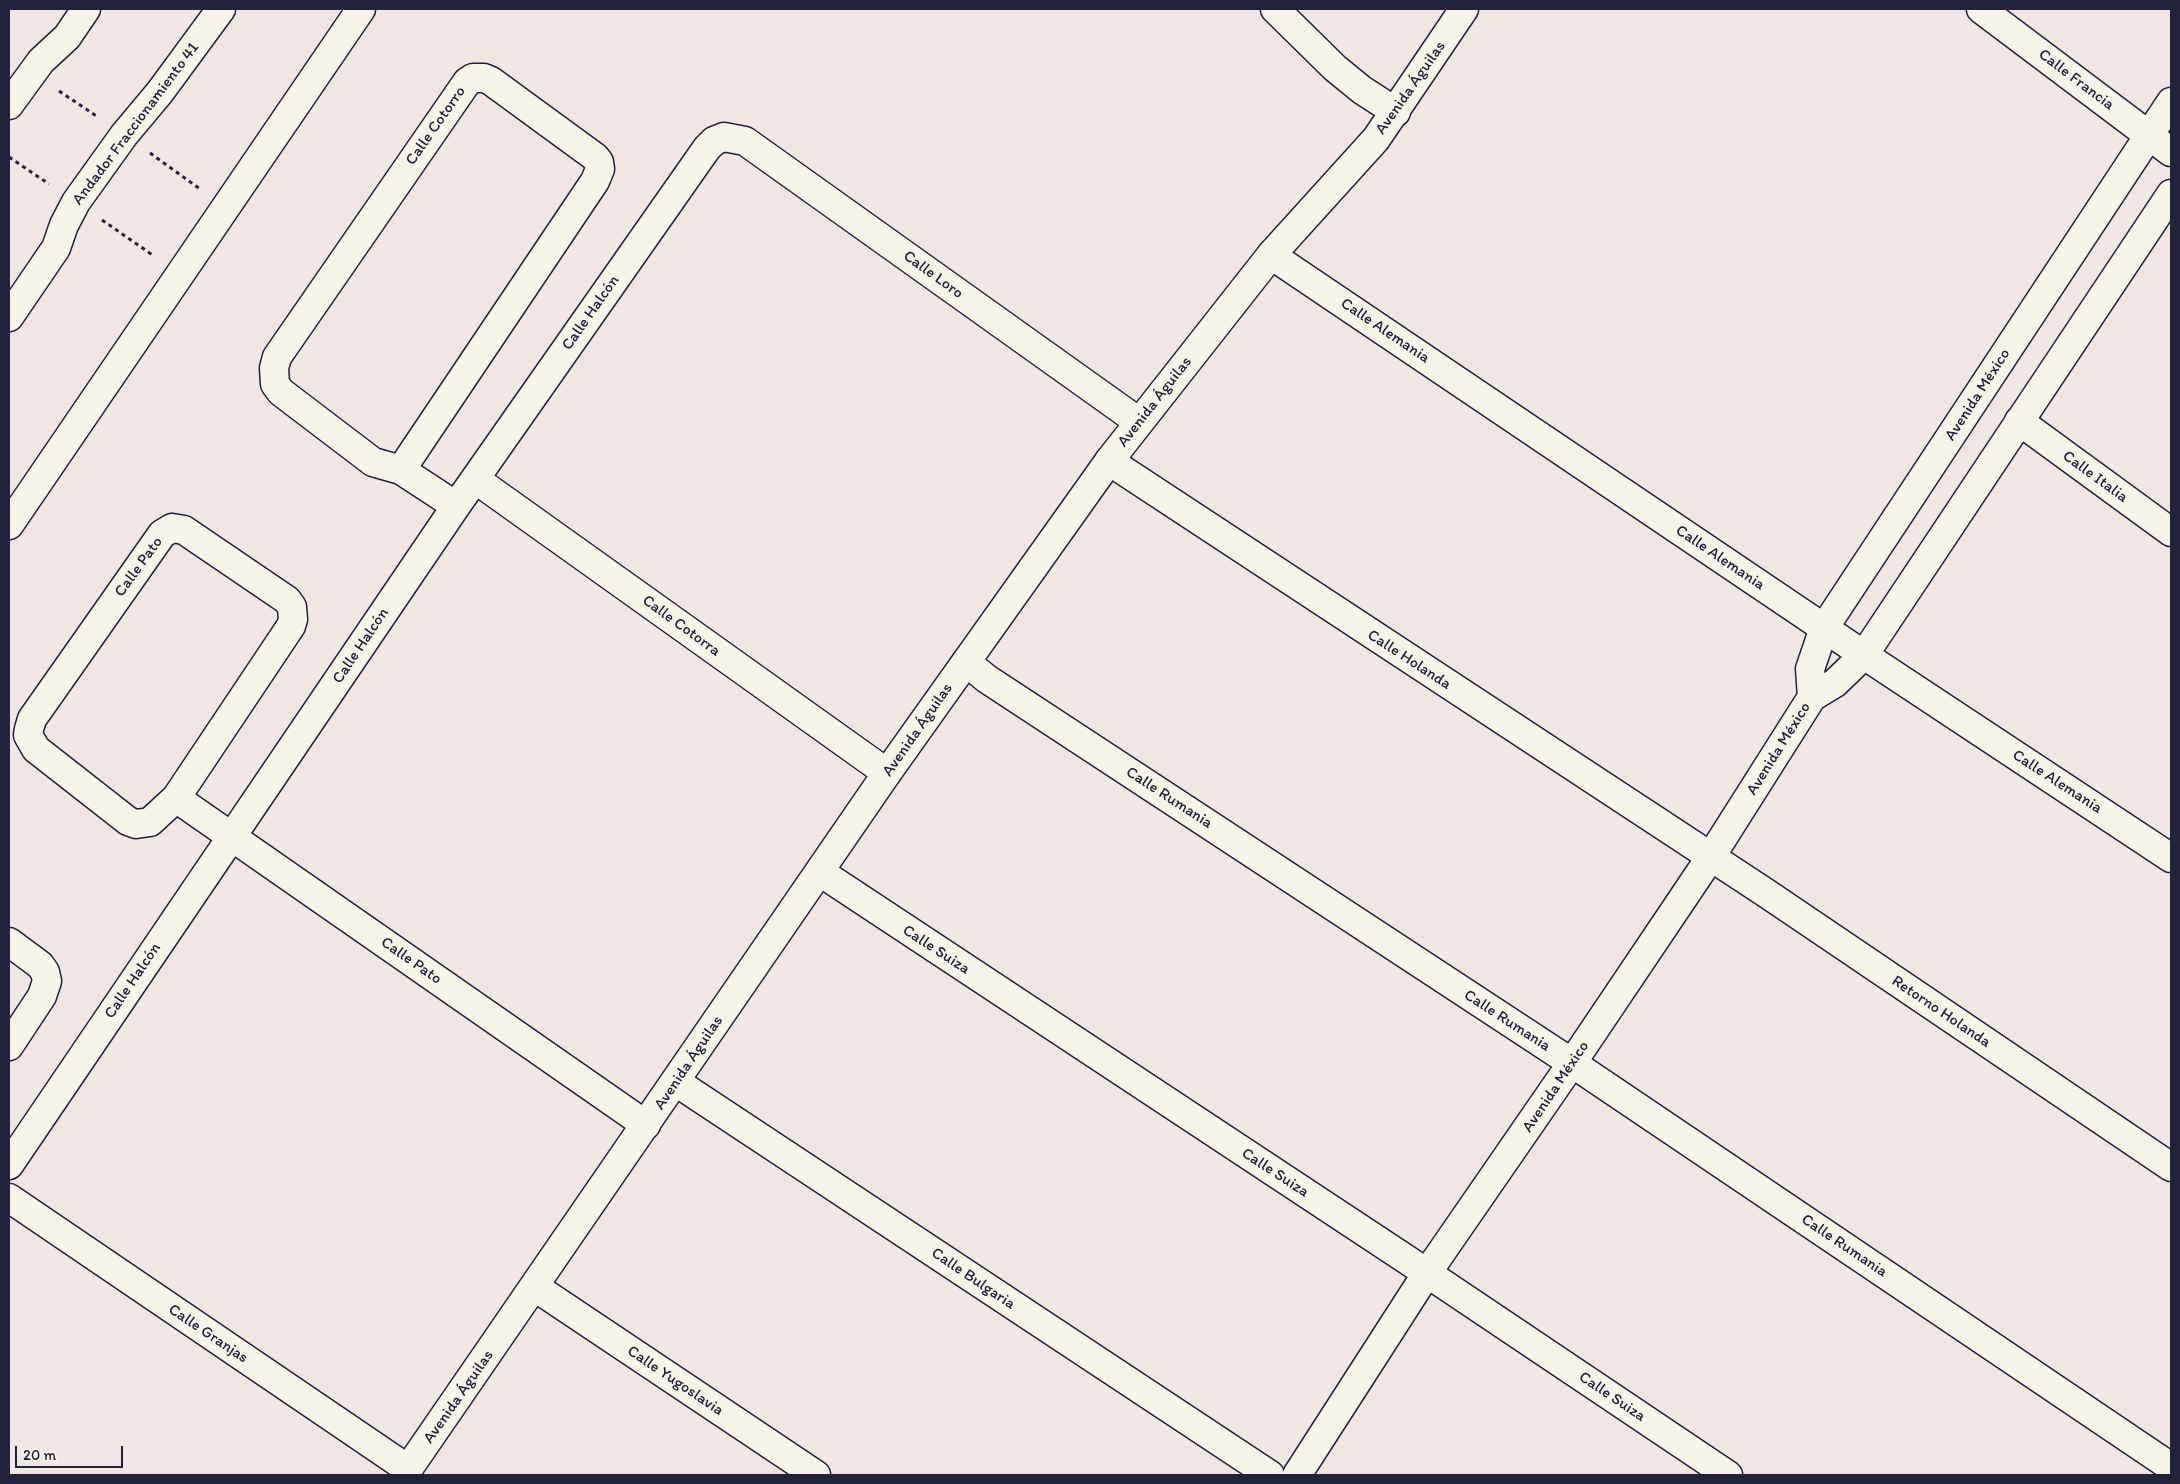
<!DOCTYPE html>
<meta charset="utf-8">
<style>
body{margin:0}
#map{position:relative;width:2180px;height:1484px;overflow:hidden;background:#f2e6e5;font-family:Itim,sans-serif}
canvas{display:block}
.frame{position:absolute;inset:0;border:10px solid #22223b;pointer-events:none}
.scale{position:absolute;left:15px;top:1446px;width:108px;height:22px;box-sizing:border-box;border:2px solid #22223b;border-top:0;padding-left:6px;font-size:15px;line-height:18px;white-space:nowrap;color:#22223b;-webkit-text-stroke:4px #f7f3e8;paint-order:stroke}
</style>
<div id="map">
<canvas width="2180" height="1484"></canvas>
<div class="frame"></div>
<div class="scale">20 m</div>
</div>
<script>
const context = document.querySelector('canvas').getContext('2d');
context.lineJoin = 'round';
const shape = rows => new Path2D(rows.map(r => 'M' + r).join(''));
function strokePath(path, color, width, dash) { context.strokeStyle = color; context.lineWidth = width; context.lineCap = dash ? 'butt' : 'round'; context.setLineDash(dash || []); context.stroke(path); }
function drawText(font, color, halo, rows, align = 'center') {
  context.font = font + ' Itim,sans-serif'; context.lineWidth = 4; context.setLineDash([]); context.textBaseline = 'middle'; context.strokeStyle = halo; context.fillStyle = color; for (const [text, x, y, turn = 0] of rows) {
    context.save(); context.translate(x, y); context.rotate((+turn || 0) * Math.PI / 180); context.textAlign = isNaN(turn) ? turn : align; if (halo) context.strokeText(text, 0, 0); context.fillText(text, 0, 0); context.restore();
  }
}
const minor = shape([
 [9,105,41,61,67,37,86,9],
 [1271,255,1864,655,2171,858],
 [9,317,56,248,64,225,76,202,124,135,160,92,221,9],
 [2019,421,2171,532],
 [1109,461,1766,893,2171,1167],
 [401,470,595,181,600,169,599,162,595,157,491,81,484,78,473,78,467,82,277,357,274,368,275,384,281,392,373,462,401,470,456,506],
 [475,479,887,773],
 [9,525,361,9],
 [172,528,184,530,287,600,292,607,293,619,291,626,176,798,150,822,136,824,128,821,36,749,28,735,29,729,32,719,162,534,172,528],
 [966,662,987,679,1572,1063,2171,1467],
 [176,798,646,1125],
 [820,872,1427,1273,1728,1475],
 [9,942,40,965,45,972,47,981,42,996,9,1046],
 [676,1082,1270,1475],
 [9,1165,456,506,707,148,714,141,724,137,745,141,1139,422],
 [9,1198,408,1469],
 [535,1287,816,1475]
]);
const tertiary = shape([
 [1275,9,1335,68,1362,90,1396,112],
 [1981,9,2171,152],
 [1812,697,1810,669,1824,628,2171,102],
 [404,1475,887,773,1109,461,1271,255,1376,139,1464,9],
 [1297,1475,1427,1273,1572,1063,1710,858,1812,697,1835,683,1864,655,2171,194]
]);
strokePath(minor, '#22223b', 31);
strokePath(tertiary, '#22223b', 31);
strokePath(shape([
 [59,91,98,117],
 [150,153,200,189],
 [9,157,49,184],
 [102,220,154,256]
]), '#22223b', 3, [4, 4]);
strokePath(minor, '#f7f3e8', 28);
strokePath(tertiary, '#f7f3e8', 28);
drawText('16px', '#22223b', '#f7f3e8', [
 ["Calle Francia",2076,80,37],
 ["Avenida Águilas",1411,88,-55],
 ["Andador Fraccionamiento 41",136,124,-53],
 ["Calle Cotorro",436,126,-55],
 ["Calle Loro",933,275,36],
 ["Calle Halcón",591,313,-55],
 ["Calle Alemania",1385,331,34],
 ["Avenida México",1978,395,-57],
 ["Avenida Águilas",1155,402,-52],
 ["Calle Italia",2095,477,36],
 ["Calle Alemania",1720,558,34],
 ["Calle Pato",139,567,-54],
 ["Calle Cotorra",681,626,36],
 ["Calle Halcón",361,646,-56],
 ["Calle Holanda",1409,660,33],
 ["Avenida Águilas",918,730,-55],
 ["Avenida México",1779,749,-58],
 ["Calle Alemania",2057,782,33],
 ["Calle Rumania",1169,798,33],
 ["Calle Suiza",936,950,33],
 ["Calle Pato",411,961,35],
 ["Calle Halcón",133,981,-56],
 ["Retorno Holanda",1941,1012,34],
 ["Calle Rumania",1507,1021,33],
 ["Avenida Águilas",689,1063,-56],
 ["Avenida México",1556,1087,-56],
 ["Calle Suiza",1275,1173,33],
 ["Calle Rumania",1844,1246,34],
 ["Calle Bulgaria",973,1279,34],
 ["Calle Granjas",208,1334,34],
 ["Calle Yugoslavia",675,1381,34],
 ["Avenida Águilas",459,1397,-55],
 ["Calle Suiza",1612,1397,34]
]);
</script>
